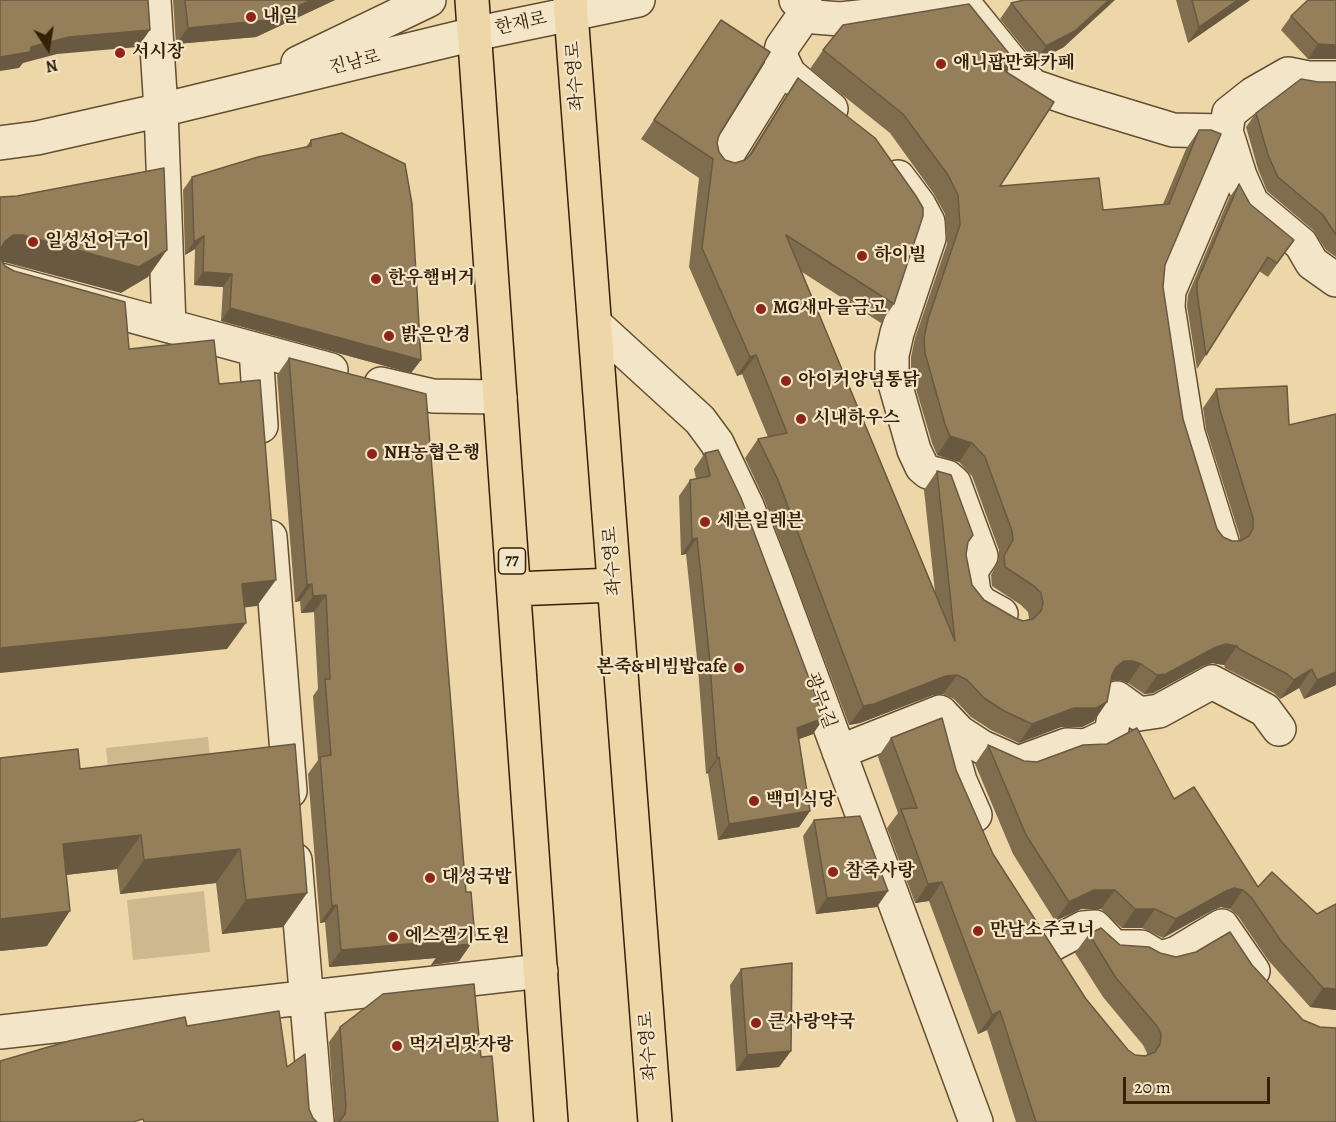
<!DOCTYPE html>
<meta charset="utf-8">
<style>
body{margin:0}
#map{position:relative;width:1336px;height:1122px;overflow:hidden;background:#edd7a9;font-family:Alegreya,serif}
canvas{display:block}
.north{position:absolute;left:18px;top:18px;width:60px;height:60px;-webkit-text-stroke:4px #f3e5c7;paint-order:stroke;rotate:168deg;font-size:16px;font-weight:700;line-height:24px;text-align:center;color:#362007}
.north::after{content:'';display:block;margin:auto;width:21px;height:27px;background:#362007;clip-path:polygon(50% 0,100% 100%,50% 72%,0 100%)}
.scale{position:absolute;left:1123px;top:1077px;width:147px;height:27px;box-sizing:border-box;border:3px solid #362007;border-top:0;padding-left:8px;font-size:18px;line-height:21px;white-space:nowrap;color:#362007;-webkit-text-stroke:4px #f3e5c7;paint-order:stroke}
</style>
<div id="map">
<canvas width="1336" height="1122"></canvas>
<div class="north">N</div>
<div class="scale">20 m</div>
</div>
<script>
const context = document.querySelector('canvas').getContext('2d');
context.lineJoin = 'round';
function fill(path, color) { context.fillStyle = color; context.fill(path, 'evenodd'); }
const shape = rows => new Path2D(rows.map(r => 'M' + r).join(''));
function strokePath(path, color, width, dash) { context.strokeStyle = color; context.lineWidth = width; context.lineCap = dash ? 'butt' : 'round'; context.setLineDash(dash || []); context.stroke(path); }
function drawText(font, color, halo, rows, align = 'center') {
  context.font = font + ' Alegreya,"Noto Serif KR",serif'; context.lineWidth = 4.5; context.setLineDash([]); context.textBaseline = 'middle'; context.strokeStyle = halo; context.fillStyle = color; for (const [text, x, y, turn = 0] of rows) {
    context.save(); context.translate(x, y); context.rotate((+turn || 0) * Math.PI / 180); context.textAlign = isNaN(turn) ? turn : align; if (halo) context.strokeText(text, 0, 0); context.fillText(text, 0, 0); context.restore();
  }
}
fill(shape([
 [208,737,212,777,110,787,106,748],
 [204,891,210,952,133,960,127,900]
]), '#ceb88d');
const minor = shape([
 [154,0,161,110,169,326],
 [796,0,815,17,840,19,905,12,963,0],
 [961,0,1021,74,1033,86,1071,99,1173,130,1226,131],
 [807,11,782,47,780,55,789,74,831,109],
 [298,63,429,0],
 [1336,78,1308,78,1288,74,1253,94,1229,113,1226,131,1240,176,1252,203,1301,244,1312,263,1336,280],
 [0,143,37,138,161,110,474,34,638,0],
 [722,163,783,65],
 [898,177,919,205,928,222,929,238,897,333,892,355,892,373,914,450,922,467,928,472,947,477,954,483,981,556,971,571,974,593,981,603,1001,614],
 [0,280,331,370],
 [595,324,700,420,717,443,747,506,772,570,976,1122],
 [256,350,261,426],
 [381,384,433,396,500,397],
 [270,537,290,791],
 [1222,542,1188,433,1168,307,1169,291,1230,148],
 [941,713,960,781,975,815],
 [839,752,940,712,959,732,982,747,1018,763,1067,745,1086,746,1111,734,1117,698,1139,714,1159,711,1212,682,1265,710,1279,729],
 [295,860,317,1122],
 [1049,946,1083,928,1095,927,1114,947,1141,947,1156,956,1165,957,1177,953,1222,926,1253,971],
 [0,1032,541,971]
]);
const major = shape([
 [472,0,551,1122],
 [570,0,655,1122],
 [514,589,614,585]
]);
strokePath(minor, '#644e30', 36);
strokePath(major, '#362007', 36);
strokePath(minor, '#f3e5c7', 33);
strokePath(major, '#edd7a9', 33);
fill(shape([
 [173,0,335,0,256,37,176,44],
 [1176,0,1250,0,1188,43],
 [1011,3,1064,47,1035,62,1000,19],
 [1291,16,1336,59,1308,59,1281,30],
 [708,39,719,135,717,143,719,152,725,160,735,163,745,160,747,158,785,97,798,78,894,304,881,323,802,272,935,592,924,490,937,471,968,542,966,555,972,585,984,600,1015,618,1023,621,1029,619,1028,612,1021,605,992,586,991,575,999,559,999,550,972,476,959,462,937,455,932,443,911,372,911,357,915,338,947,244,945,214,934,194,890,133,810,69,823,50,1015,61,1007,72,1000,186,1103,210,1163,204,1186,149,1199,130,1165,265,1163,287,1183,419,1217,529,1223,537,1232,541,1240,541,1240,537,1206,429,1203,408,1216,389,1289,425,1336,685,1304,699,1299,688,1280,699,1274,693,1225,668,1224,665,1212,663,1203,666,1153,693,1144,694,1128,683,1120,680,1111,680,1107,702,1094,721,1082,727,1061,727,1019,743,991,730,971,717,954,699,943,694,933,695,860,723,849,725,764,499,745,458,758,439,768,437,742,374,737,376,689,267,699,178,641,139],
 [1318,82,1336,82,1336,257,1326,250,1313,230,1267,191,1258,169,1246,127,1256,113],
 [311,140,421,360,411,373,221,321,223,287,194,285,195,249,185,255,183,190,192,177,306,147],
 [1239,184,1250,204,1294,240,1268,277,1259,271,1197,369,1187,306,1188,295,1229,198],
 [289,358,466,892,471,944,459,961,431,965,436,958,329,967,325,922,320,923,308,774,318,760,313,696,318,689,314,612,301,613,300,601,295,602,277,375],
 [705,453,813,734,799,739,810,811,799,827,718,840,708,773,706,774,698,668,686,554,681,555,679,496,690,480,696,479,694,469],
 [891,738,956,770,993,854,1086,999,1128,1050,1135,1055,1145,1056,1147,1055,1147,1053,1143,1045,1103,997,1075,953,1089,934,1120,945,1176,957,1252,965,1303,1020,1320,1027,1336,1122,1016,1122,987,1030,978,1034,929,901,915,903,887,828,898,813,878,757],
 [295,744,307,893,283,927,222,934,216,883,120,894,117,869,66,875,47,946,0,951,0,758,80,769],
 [988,745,1024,761,1174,799,1258,887,1317,914,1336,904,1336,1010,1310,1007,1268,960,1238,916,1230,909,1221,907,1213,910,1163,938,1142,928,1122,928,1101,909,1081,909,1055,921,1013,854,975,764],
 [814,820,877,907,816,914,803,836],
 [741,969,791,1051,779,1067,736,1071,730,985],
 [340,1027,481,1057,498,1122,335,1122,329,1042]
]), '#806d4e');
fill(shape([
 [311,0,335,0,256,37,176,44,188,28],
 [1109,0,1115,0,1064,47,1035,62,1046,46],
 [1238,0,1250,0,1188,43,1199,27],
 [150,30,138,47,57,54,23,63,19,68,0,71,0,57,31,47,69,37],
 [1318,44,1336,45,1336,59,1308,59],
 [1015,61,1001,80,1000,68],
 [13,235,23,235,167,250,148,277,121,293,4,262,0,262,0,248,5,241],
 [204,236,195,249,185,255,194,242],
 [203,272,232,274,223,287,194,285],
 [230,308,421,360,411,373,221,321],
 [756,355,742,374,737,376,750,357],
 [950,436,972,443,959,462,937,455],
 [697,538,686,554,681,555,692,539],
 [276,580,257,606,224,610,242,584],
 [312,584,300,601,295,602,307,585],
 [326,595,314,612,301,613,313,596],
 [246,623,227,649,0,673,0,648],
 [1226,644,1237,646,1224,665,1212,663,1203,666,1153,693,1144,694,1157,675,1216,647],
 [1124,661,1133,661,1141,664,1128,683,1120,680,1110,681,1103,686,1116,667],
 [1312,669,1299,688,1280,699,1294,680],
 [1336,672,1336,685,1304,699,1317,680],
 [957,675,943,694,933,695,860,723,849,725,863,706,946,676],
 [1107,702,1094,721,1082,727,1061,727,1019,743,1032,724,1074,708],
 [824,718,813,734,786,744,797,728],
 [719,757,708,773,706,774,717,758],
 [810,811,799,827,718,840,729,824],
 [141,835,117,869,39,878,63,844],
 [240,849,216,883,120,894,144,860],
 [942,882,929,901,915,903,928,884],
 [1234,888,1243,890,1230,909,1221,907,1213,910,1163,938,1176,919,1226,891],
 [1094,890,1115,890,1101,909,1081,909,1055,921,1069,902],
 [888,891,877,907,816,914,827,898],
 [307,893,283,927,222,934,246,900],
 [337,905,325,922,320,923,332,906],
 [1135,909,1155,909,1142,928,1122,928],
 [70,911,47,946,0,951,0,919],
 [475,938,459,961,431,965,436,958,329,967,341,950],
 [1323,988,1336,989,1336,1010,1310,1007],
 [1000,1011,987,1030,978,1034,992,1015],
 [791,1051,779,1067,736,1071,747,1055]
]), '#685940');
const building = shape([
 [0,0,148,0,150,30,69,37,31,47,30,52,0,57,0,0],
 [185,0,311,0,268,20,188,28,185,0],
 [1024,0,1109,0,1075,31,1046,46,1011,3,1024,0],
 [1192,0,1238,0,1199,27,1192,0],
 [1308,0,1336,0,1336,45,1318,44,1291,16,1308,0],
 [969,4,1015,61,1000,68,1054,102,1000,186,1099,178,1103,210,1169,204,1199,130,1211,130,1221,134,1165,265,1163,287,1183,419,1217,529,1223,537,1232,541,1240,541,1249,536,1253,528,1253,518,1220,410,1216,389,1287,386,1289,425,1336,414,1336,672,1317,680,1312,669,1294,680,1287,674,1239,649,1237,646,1226,644,1216,647,1166,674,1157,675,1141,664,1133,661,1124,661,1116,667,1112,675,1107,702,1096,708,1074,708,1032,724,1004,711,984,698,967,680,957,675,946,676,874,704,863,706,778,480,758,439,787,433,756,355,750,357,702,248,713,159,654,120,721,20,770,52,719,135,717,143,719,152,725,160,735,163,745,160,751,154,798,78,875,138,916,196,923,208,923,216,894,304,786,235,955,641,937,471,951,475,973,535,968,542,966,555,972,585,984,600,1015,618,1023,621,1033,619,1041,611,1043,603,1041,593,1034,586,1005,567,1004,556,1013,540,1012,531,985,457,972,443,950,436,945,424,925,353,924,338,928,319,960,225,958,195,948,175,903,114,823,50,843,25,969,4],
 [1301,79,1318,82,1336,82,1336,235,1323,215,1278,177,1268,155,1256,113,1301,79],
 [342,133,405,164,412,204,421,360,230,308,232,274,203,272,204,236,194,242,192,177,258,157,311,146,311,140,342,133],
 [164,168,167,250,139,267,23,235,13,235,5,241,1,248,0,258,5,266,14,271,125,302,129,349,214,340,219,384,260,380,276,580,242,584,246,623,0,648,0,197,17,196,164,168],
 [1239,184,1250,204,1294,240,1277,263,1268,257,1206,355,1197,292,1197,282,1239,184],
 [289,358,426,394,466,892,471,892,475,938,471,939,471,944,443,947,453,940,341,950,337,905,332,906,320,757,331,755,325,679,330,679,326,595,313,596,312,584,307,585,289,358],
 [718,450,741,498,824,718,797,728,810,811,729,824,719,757,717,758,709,652,697,538,692,539,690,480,710,476,705,453,718,450],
 [942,718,956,770,993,854,1086,999,1128,1050,1135,1055,1145,1056,1155,1052,1160,1044,1161,1034,1157,1026,1116,978,1089,934,1101,928,1120,945,1149,947,1160,953,1176,957,1196,952,1230,932,1252,965,1303,1020,1320,1027,1336,1028,1336,1122,1036,1122,1000,1011,992,1015,942,882,928,884,901,809,917,808,891,738,942,718],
 [1137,728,1174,799,1194,787,1258,887,1272,872,1317,914,1336,904,1336,989,1323,988,1281,941,1251,897,1243,890,1234,888,1226,891,1176,919,1155,909,1135,909,1115,890,1094,890,1069,902,1026,835,988,745,1024,761,1037,762,1083,745,1107,744,1137,728],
 [295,744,307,893,246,900,240,849,144,860,141,835,63,844,70,911,0,919,0,758,78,749,80,769,295,744],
 [860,816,888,891,827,898,814,820,860,816],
 [792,963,791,1051,747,1055,741,969,792,963],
 [474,984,481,1057,492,1056,498,1122,339,1122,345,1114,346,1106,340,1027,383,994,474,984],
 [279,1011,287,1067,305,1054,309,1109,313,1118,317,1122,144,1122,143,1119,133,1122,0,1122,0,1061,69,1041,185,1017,187,1026,279,1011]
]);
fill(building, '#957f5b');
strokePath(building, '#685940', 1.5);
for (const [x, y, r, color] of [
 [251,17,6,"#8f2418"],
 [120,53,6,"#8f2418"],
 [941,64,6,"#8f2418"],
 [33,242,6,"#8f2418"],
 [862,256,6,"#8f2418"],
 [376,279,6,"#8f2418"],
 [761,309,6,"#8f2418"],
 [389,336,6,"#8f2418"],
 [786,381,6,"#8f2418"],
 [801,419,6,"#8f2418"],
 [372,454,6,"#8f2418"],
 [705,522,6,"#8f2418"],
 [739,668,6,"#8f2418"],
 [754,801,6,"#8f2418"],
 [833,872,6,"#8f2418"],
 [430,878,6,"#8f2418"],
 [978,931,6,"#8f2418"],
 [393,937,6,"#8f2418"],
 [756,1023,6,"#8f2418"],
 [397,1046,6,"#8f2418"]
]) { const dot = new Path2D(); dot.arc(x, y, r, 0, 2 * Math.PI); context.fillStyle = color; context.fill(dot); strokePath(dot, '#f3e5c7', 2); }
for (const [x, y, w] of [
 [512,561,27]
]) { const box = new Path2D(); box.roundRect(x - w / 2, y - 13, w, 26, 4.5); context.fillStyle = '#f3e5c7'; context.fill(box); strokePath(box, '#362007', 1.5); }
drawText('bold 16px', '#362007', null, [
 ["77",512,561]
]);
drawText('bold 18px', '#362007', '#f3e5c7', [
 ["내일",263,17],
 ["서시장",132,53],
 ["애니팝만화카페",953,64],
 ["일성선어구이",45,242],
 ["하이빌",874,256],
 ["한우햄버거",388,279],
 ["MG새마을금고",773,309],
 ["밝은안경",401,336],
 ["아이커양념통닭",798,381],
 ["시내하우스",813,419],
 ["NH농협은행",384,454],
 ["세븐일레븐",717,522],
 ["본죽&비빔밥cafe",727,668,"right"],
 ["백미식당",766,801],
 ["참죽사랑",845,872],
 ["대성국밥",442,878],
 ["만남소주코너",990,931],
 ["에스겔기도원",405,937],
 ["큰사랑약국",768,1023],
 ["먹거리맛자랑",409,1046]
], 'left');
drawText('18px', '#362007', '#f3e5c7', [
 ["한재로",521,24,-12],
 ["진남로",355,63,-14],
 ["좌수영로",576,76,-94],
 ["좌수영로",613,561,-94],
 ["광무1길",820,701,70],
 ["좌수영로",649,1046,-94]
]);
</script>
